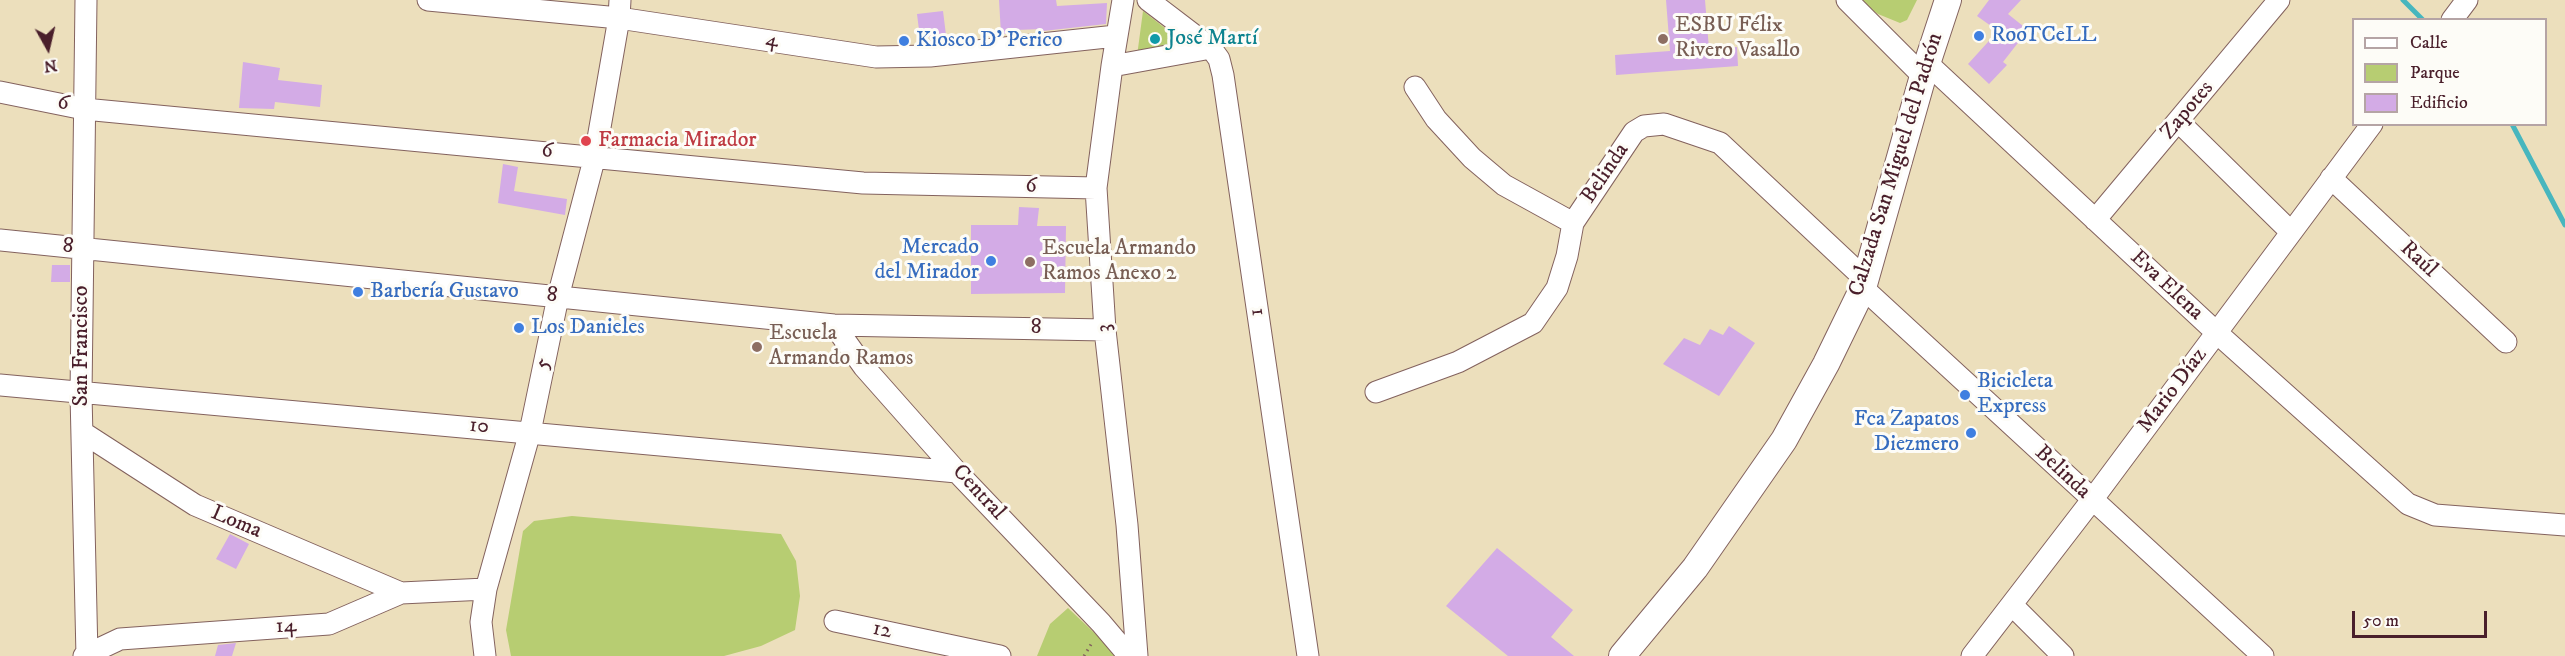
<!DOCTYPE html>
<meta charset="utf-8">
<style>
body{margin:0}
#map{position:relative;width:2565px;height:656px;overflow:hidden;background:#ecdfbc;font-family:"IM FELL DW Pica",serif}
canvas{display:block}
.legend{position:absolute;left:2352px;top:18px;width:195px;height:108px;box-sizing:border-box;background:#fdfcf7;border:2px solid #b5a4a5;margin:0;padding:8px 10px;list-style:none;font-size:18px;color:#4a1f2b}
.legend li{display:flex;align-items:center;gap:12px;height:30px}
.legend b{width:30px;border:2px solid #b5a4a5}
.north{position:absolute;left:18px;top:18px;width:60px;height:60px;-webkit-text-stroke:4px #fdfcf7;paint-order:stroke;rotate:172deg;font-size:16px;font-weight:700;line-height:24px;text-align:center;color:#4a1f2b}
.north::after{content:'';display:block;margin:auto;width:21px;height:27px;background:#4a1f2b;clip-path:polygon(50% 0,100% 100%,50% 72%,0 100%)}
.scale{position:absolute;left:2352px;top:611px;width:135px;height:27px;box-sizing:border-box;border:3px solid #4a1f2b;border-top:0;padding-left:8px;font-size:18px;line-height:21px;white-space:nowrap;color:#4a1f2b;-webkit-text-stroke:4px #fdfcf7;paint-order:stroke}
</style>
<div id="map">
<canvas width="2565" height="656"></canvas>
<ul class="legend">
<li><b style="height:8px;background:#fff"></b>Calle</li>
<li><b style="height:16px;background:#b7cd72"></b>Parque</li>
<li><b style="height:16px;background:#d3abe6"></b>Edificio</li>
</ul>
<div class="north">N</div>
<div class="scale">50 m</div>
</div>
<script>
const context = document.querySelector('canvas').getContext('2d');
context.lineJoin = 'round';
function fill(path, color) { context.fillStyle = color; context.fill(path, 'evenodd'); }
const shape = rows => new Path2D(rows.map(r => 'M' + r).join(''));
function strokePath(path, color, width, dash) { context.strokeStyle = color; context.lineWidth = width; context.lineCap = dash ? 'butt' : 'round'; context.setLineDash(dash || []); context.stroke(path); }
function drawText(font, color, halo, rows, align = 'center') {
  context.font = font + ' "IM FELL DW Pica",serif'; context.lineWidth = 6; context.setLineDash([]); context.textBaseline = 'middle'; context.strokeStyle = halo; context.fillStyle = color; for (const [text, x, y, turn = 0] of rows) {
    context.save(); context.translate(x, y); context.rotate((+turn || 0) * Math.PI / 180); context.textAlign = isNaN(turn) ? turn : align; if (halo) context.strokeText(text, 0, 0); context.fillText(text, 0, 0); context.restore();
  }
}
fill(shape([
 [1858,0,1917,0,1907,20,1900,23,1878,14],
 [1143,11,1188,46,1137,56],
 [572,516,781,534,796,561,800,596,795,630,761,646,724,656,511,656,506,630,523,531,534,521],
 [1068,608,1119,656,1037,656,1050,624]
]), '#b7cd72');
strokePath(shape([
 [2403,0,2423,20],
 [2512,124,2565,225]
]), '#47b6be', 5);
fill(shape([
 [999,0,1056,0,1057,6,1107,3,1106,24,1043,31,1043,29,1015,30,1015,34,1001,34],
 [1666,0,1705,0,1709,49,1737,47,1738,66,1616,75,1615,55,1670,51],
 [1989,0,2021,0,2008,14,2028,30,2003,62,2007,65,1989,84,1968,64,1998,31,1977,16],
 [943,11,946,35,920,38,917,14],
 [243,62,280,68,278,80,322,85,320,107,275,102,274,109,239,108],
 [503,164,518,167,514,191,567,199,565,215,498,203],
 [1019,207,1039,208,1037,226,1066,226,1065,293,971,294,971,225,1018,225],
 [52,265,70,265,70,282,51,282],
 [1729,326,1755,343,1719,396,1663,364,1684,338,1700,345,1710,329,1723,335],
 [230,534,249,544,236,569,216,559],
 [1497,548,1573,610,1551,637,1574,656,1508,656,1446,606],
 [236,643,232,656,215,656,218,645]
]), '#d3abe6');
const minor = shape([
 [86,0,81,394,87,656],
 [428,0,619,18,876,57,930,56,1116,36],
 [1123,0,1112,66,1096,188,1105,330,1127,525,1137,656],
 [1148,0,1211,48,1219,59,1223,75,1308,656],
 [1847,0,1923,76],
 [2452,20,2467,0],
 [1927,63,2217,333,2408,504,2435,515,2565,525],
 [1112,66,1211,48],
 [1415,87,1436,119,1472,158,1504,185,1573,223],
 [0,92,84,109,863,183,1096,188],
 [2179,122,2291,232],
 [2331,178,2506,342],
 [2095,220,2279,0],
 [0,240,834,325,1105,330],
 [1863,288,2263,656],
 [834,325,864,367,957,472,1101,623,1129,656],
 [0,385,957,472],
 [1376,392,1458,362,1533,323,1557,288,1567,256,1573,223,1634,132,1644,126,1664,124,1720,143,1865,279],
 [82,432,195,505,401,593],
 [2012,605,2063,656],
 [835,621,1000,656],
 [84,656,120,639,329,624,401,593,486,589],
 [485,656,481,622,486,589,530,432,558,297,595,156,619,18,620,0],
 [1972,656,2092,500,2372,124]
]);
const major = shape([
 [1622,656,1695,568,1784,440,1826,364,1863,288,1923,76,1948,0]
]);
strokePath(minor, '#83625e', 23);
strokePath(major, '#83625e', 28);
strokePath(shape([
 [1084,656,1093,641]
]), '#83625e', 3, [1.5, 4.5]);
strokePath(minor, '#fff', 21);
strokePath(major, '#fff', 26);
for (const [x, y, r, color] of [
 [1979,36,6,"#3f7fe0"],
 [1155,39,6,"#0f9aa8"],
 [1663,39,6,"#8d6e63"],
 [904,41,6,"#3f7fe0"],
 [586,141,6,"#e0444e"],
 [991,261,6,"#3f7fe0"],
 [1030,262,6,"#8d6e63"],
 [358,292,6,"#3f7fe0"],
 [519,328,6,"#3f7fe0"],
 [757,347,6,"#8d6e63"],
 [1965,395,6,"#3f7fe0"],
 [1971,433,6,"#3f7fe0"]
]) { const dot = new Path2D(); dot.arc(x, y, r, 0, 2 * Math.PI); context.fillStyle = color; context.fill(dot); strokePath(dot, '#fdfcf7', 2); }
drawText('22px', '#785e54', '#fdfcf7', [
 ["ESBU Félix",1675,26],
 ["Rivero Vasallo",1675,51],
 ["Escuela Armando",1042,249],
 ["Ramos Anexo 2",1042,274],
 ["Escuela",769,334],
 ["Armando Ramos",769,359]
], 'left');
drawText('22px', '#366cbe', '#fdfcf7', [
 ["RooTCeLL",1991,36],
 ["Kiosco D' Perico",916,41],
 ["Mercado",979,248,"right"],
 ["del Mirador",979,273,"right"],
 ["Barbería Gustavo",370,292],
 ["Los Danieles",531,328],
 ["Bicicleta",1977,382],
 ["Express",1977,407],
 ["Fca Zapatos",1959,420,"right"],
 ["Diezmero",1959,445,"right"]
], 'left');
drawText('22px', '#0d838f', '#fdfcf7', [
 ["José Martí",1167,39]
], 'left');
drawText('22px', '#4a1f2b', '#fdfcf7', [
 ["4",772,41,9],
 ["6",63,104,11],
 ["Zapotes",2188,111,-50],
 ["6",547,152,5],
 ["Calzada San Miguel del Padrón",1897,165,-73],
 ["Belinda",1606,174,-56],
 ["6",1031,187,1],
 ["8",68,247,6],
 ["Raúl",2418,260,43],
 ["Eva Elena",2166,286,43],
 ["8",552,296,6],
 ["1",1257,312,82],
 ["8",1036,328,1],
 ["3",1105,328,-95],
 ["San Francisco",82,346,-90],
 ["5",544,364,-78],
 ["Mario Díaz",2173,391,-53],
 ["10",479,427,5],
 ["Belinda",2062,473,43],
 ["Central",978,493,47],
 ["Loma",236,523,23],
 ["14",286,627,-4],
 ["12",882,631,12]
]);
drawText('22px', '#be3a42', '#fdfcf7', [
 ["Farmacia Mirador",598,141]
], 'left');
</script>
